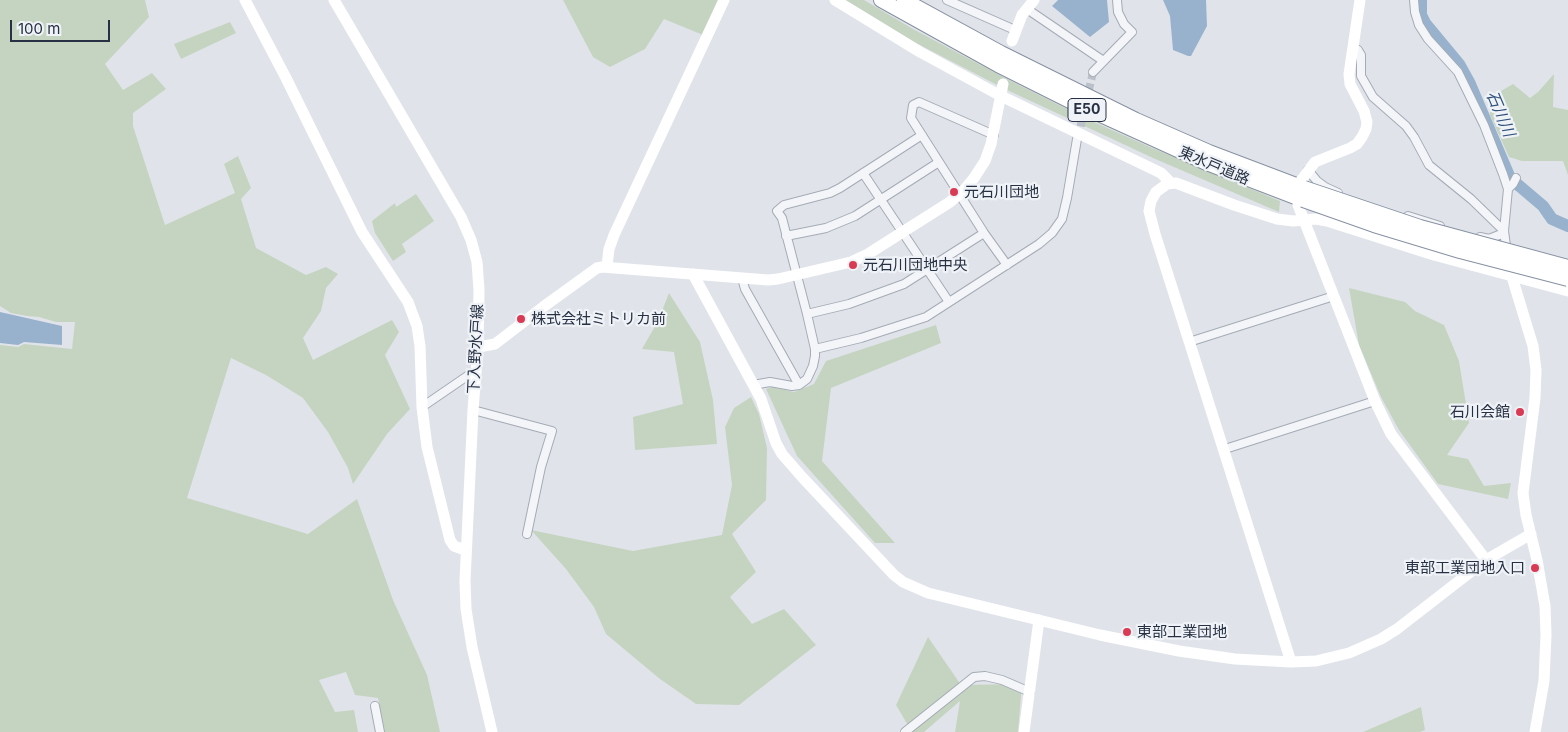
<!DOCTYPE html>
<meta charset="utf-8">
<style>
body{margin:0}
#map{position:relative;width:1568px;height:732px;overflow:hidden;background:#e0e4ea;font-family:Inter,sans-serif}
canvas{display:block}
.scale{position:absolute;left:10px;top:20px;width:100px;height:22px;box-sizing:border-box;border:2px solid #273143;border-top:0;padding-left:6px;font-size:15px;line-height:18px;white-space:nowrap;color:#273143;-webkit-text-stroke:4px #eff3f7;paint-order:stroke}
</style>
<div id="map">
<canvas width="1568" height="732"></canvas>
<div class="scale">100 m</div>
</div>
<script>
const context = document.querySelector('canvas').getContext('2d');
context.lineJoin = 'round';
function fill(path, color) { context.fillStyle = color; context.fill(path, 'evenodd'); }
const shape = rows => new Path2D(rows.map(r => 'M' + r).join(''));
function strokePath(path, color, width, dash) { context.strokeStyle = color; context.lineWidth = width; context.lineCap = dash ? 'butt' : 'round'; context.setLineDash(dash || []); context.stroke(path); }
function drawText(font, color, halo, rows, align = 'center') {
  context.font = font + ' Inter,"Noto Sans JP",sans-serif'; context.lineWidth = 4.5; context.setLineDash([]); context.textBaseline = 'middle'; context.strokeStyle = halo; context.fillStyle = color; for (const [text, x, y, turn = 0] of rows) {
    context.save(); context.translate(x, y); context.rotate((+turn || 0) * Math.PI / 180); context.textAlign = isNaN(turn) ? turn : align; if (halo) context.strokeText(text, 0, 0); context.fillText(text, 0, 0); context.restore();
  }
}
fill(shape([
 [0,0,145,0,149,17,105,64,123,90,152,73,166,89,133,113,133,126,165,225,235,193,224,164,238,156,251,188,241,199,256,248,306,275,326,267,338,274,326,288,321,311,303,338,313,360,392,320,399,332,385,355,410,409,387,434,353,484,348,468,328,432,303,398,266,375,231,358,187,498,308,534,357,499,393,600,427,675,440,732,385,732,378,698,355,695,346,672,319,680,335,712,354,710,358,732,0,732,0,345,18,347,24,344,72,349,75,322,56,322,39,317,27,316,11,313,0,306],
 [563,0,719,0,703,35,664,19,645,49,610,67,593,57],
 [845,0,864,0,913,29,1007,79,1085,118,1150,147,1280,201,1279,212,1153,158,1005,89,916,43],
 [230,22,236,33,181,59,174,44],
 [1554,74,1553,107,1568,110,1568,175,1563,161,1522,161,1509,157,1490,115,1489,102,1501,91,1513,84,1530,98,1538,92],
 [416,194,434,221,402,244,406,252,393,261,375,233,372,221,395,203,396,207],
 [1349,288,1405,302,1415,311,1444,325,1459,361,1469,423,1447,455,1468,459,1484,486,1511,483,1508,499,1438,484,1399,430,1381,397,1359,345],
 [669,293,700,342,713,400,717,444,635,450,633,417,683,404,674,352,642,349,658,321],
 [936,325,941,343,831,388,822,461,895,543,875,543,797,456,766,389,772,387,794,392,814,384,826,361],
 [751,397,759,414,767,448,766,500,732,534,756,572,730,597,752,624,784,609,816,645,739,705,696,704,660,679,606,634,594,607,566,569,531,530,633,551,722,535,732,485,725,427,734,408],
 [928,637,961,685,1022,684,1018,732,955,732,960,701,924,732,912,732,896,705],
 [1421,707,1425,730,1420,732,1363,732]
]), '#c5d4c0');
fill(shape([
 [1058,0,1107,0,1109,22,1090,37,1052,6],
 [1163,0,1206,0,1207,26,1191,56,1188,56,1173,50,1170,16],
 [0,312,62,326,62,345,24,342,18,345,0,343]
]), '#98b2cd');
strokePath(shape([
 [1421,0,1421,15,1425,23,1459,64,1470,84,1510,178,1543,206,1552,219,1568,226]
]), '#98b2cd', 12);
strokePath(shape([
 [1078,138,1093,72]
]), '#bbc0c9', 8, [8, 4]);
const street = shape([
 [947,0,1015,30],
 [1414,0,1415,12,1419,25,1428,39,1458,72,1484,125,1503,174,1508,189,1504,231,1507,253],
 [1027,9,1102,60],
 [1353,47,1358,50,1361,55,1361,76,1373,97,1406,126,1414,137,1429,165,1471,199,1504,231],
 [1093,72,1132,32,1124,24,1118,12,1117,0],
 [994,135,919,102,913,105,911,118,984,233,1007,265],
 [1308,170,1317,181,1325,187,1338,193],
 [863,173,949,302],
 [1508,189,1513,184,1516,178],
 [1408,216,1440,226],
 [786,236,826,228,855,216,939,162],
 [1480,237,1489,239,1504,233],
 [742,278,745,289,799,385],
 [807,314,849,304,904,284,984,233],
 [1189,342,1334,296],
 [815,349,861,338,926,317,1039,244,1052,233,1062,219,1067,198,1077,139],
 [753,385,770,382,792,386,799,385,807,379,813,366,815,356,815,349,807,314,782,218,777,211,784,205,830,193,840,188,922,135],
 [422,407,476,370],
 [473,410,552,431,541,467,527,534],
 [1225,449,1375,401],
 [375,706,380,732],
 [905,732,974,677,985,676,1002,680,1030,692]
]);
const highway = shape([
 [881,0,998,65,1072,102,1204,162,1303,200],
 [904,0,1001,53,1136,120,1209,152,1304,188]
]);
strokePath(street, '#a5abb5', 10);
strokePath(highway, '#8691a2', 16);
strokePath(street, '#f3f5f8', 8);
strokePath(shape([
 [245,0,286,78,362,232,408,302,417,326,420,346,422,407,427,447,450,540,454,546,465,550],
 [334,0,461,217,471,240,477,262,479,290,478,347,473,410,465,581,466,609,472,647,492,732],
 [835,0,920,52,1001,96,1161,173,1171,183],
 [1012,41,1022,15,1034,0],
 [1300,182,1315,162,1350,148,1357,144,1362,137,1366,129,1367,122,1364,111,1350,84,1349,74,1360,0],
 [1298,205,1375,401,1391,434,1486,560],
 [607,266,609,249,614,235,724,0],
 [693,274,761,399,776,443,782,454,802,477,894,575,903,582,928,593,1100,635,1179,651,1235,659,1291,662,1316,661,1349,653,1381,639,1397,629,1486,560,1531,534],
 [1512,277,1533,346,1536,370,1535,398,1523,493,1526,515,1537,560,1545,606,1546,635,1544,681,1535,732],
 [478,347,495,344,543,307,597,268,602,267,768,280,778,279,851,262,868,254,950,202,965,189,974,178,985,161,991,144,1003,84],
 [1291,662,1155,234,1149,211,1151,201,1156,192,1167,184,1176,183,1234,205,1277,219,1293,221,1316,219,1327,221,1434,255,1568,291],
 [1024,732,1039,620]
]), '#fff', 11);
strokePath(highway, '#fff', 14);
const highwayBridge = shape([
 [1304,188,1420,227,1568,267],
 [1303,200,1374,225,1460,251,1568,279]
]);
strokePath(highwayBridge, '#8691a2', 16, []);
strokePath(highwayBridge, '#fff', 14);
for (const [x, y, r, color] of [
 [954,192,5,"#d93b54"],
 [853,265,5,"#d93b54"],
 [521,319,5,"#d93b54"],
 [1520,412,5,"#d93b54"],
 [1535,568,5,"#d93b54"],
 [1127,632,5,"#d93b54"]
]) { const dot = new Path2D(); dot.arc(x, y, r, 0, 2 * Math.PI); context.fillStyle = color; context.fill(dot); strokePath(dot, '#eff3f7', 2); }
for (const [x, y, w] of [
 [1087,110,38]
]) { const box = new Path2D(); box.roundRect(x - w / 2, y - 11.5, w, 23, 4); context.fillStyle = '#eff3f7'; context.fill(box); strokePath(box, '#273143', 1); }
drawText('bold 14px', '#273143', null, [
 ["E50",1087,110]
]);
drawText('15px', '#273143', '#eff3f7', [
 ["東水戸道路",1214,166,23],
 ["下入野水戸線",476,349,-87]
]);
drawText('15px', '#273143', '#eff3f7', [
 ["元石川団地",964,192],
 ["元石川団地中央",863,265],
 ["株式会社ミトリカ前",531,319],
 ["石川会館",1510,412,"right"],
 ["東部工業団地入口",1525,568,"right"],
 ["東部工業団地",1137,632]
], 'left');
drawText('italic 16px', '#2e507a', '#eff3f7', [
 ["石川川",1500,114,67]
]);
</script>
